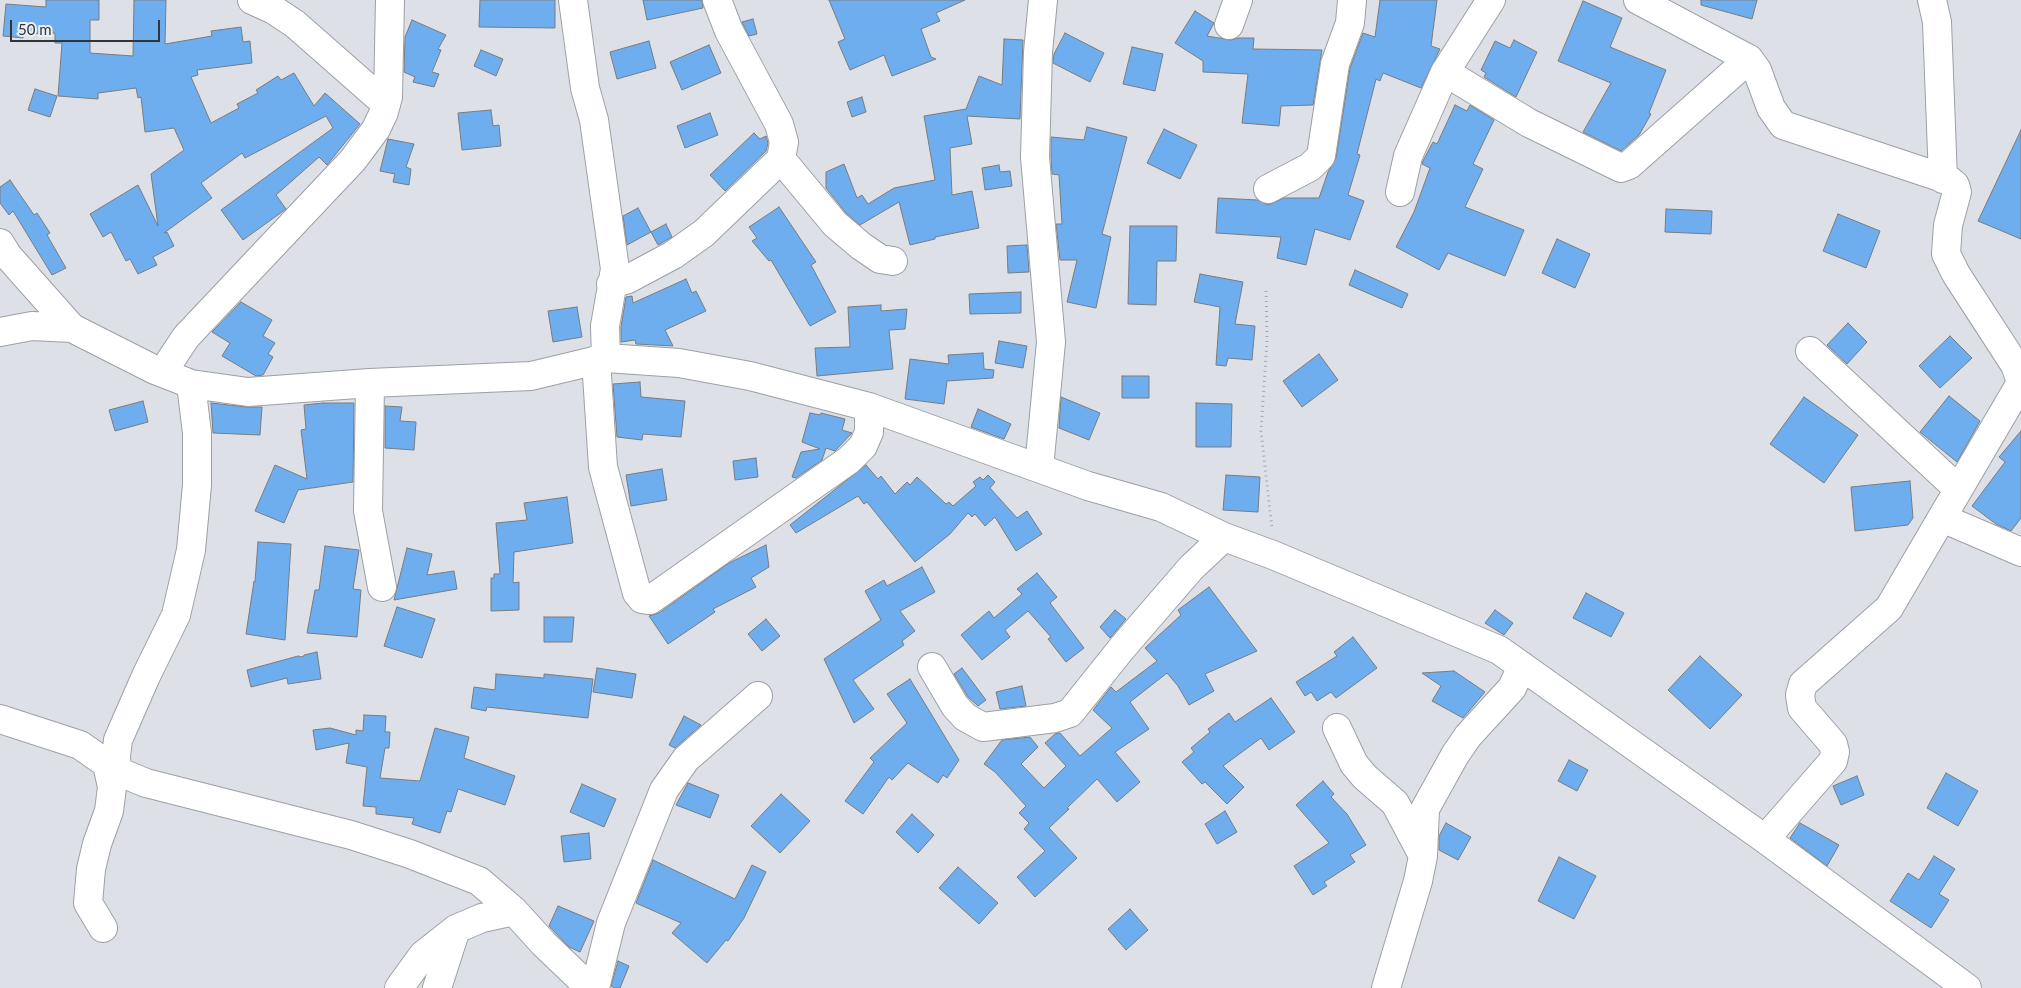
<!DOCTYPE html>
<style>
body{margin:0}
#map{position:relative;width:2021px;height:988px;overflow:hidden;background:#dde1e7;font-family:Lato,sans-serif}
canvas{display:block}
.scale{position:absolute;left:10px;top:20px;width:150px;height:22px;box-sizing:border-box;border:2px solid #323436;border-top:0;padding-left:6px;font-size:15px;line-height:18px;white-space:nowrap;color:#323436;-webkit-text-stroke:4px #eaeff4;paint-order:stroke}
</style>
<div id="map">
<canvas width="2021" height="988"></canvas>
<div class="scale">50 m</div>
</div>
<script>
const context = document.querySelector('canvas').getContext('2d');
context.lineJoin = 'round';
function fill(path, color) { context.fillStyle = color; context.fill(path, 'evenodd'); }
const shape = rows => new Path2D(rows.map(r => 'M' + r).join(''));
function strokePath(path, color, width, dash) { context.strokeStyle = color; context.lineWidth = width; context.lineCap = dash ? 'butt' : 'round'; context.setLineDash(dash || []); context.stroke(path); }
const building = shape([
 [46,0,99,0,99,20,90,20,90,53,133,56,134,0,166,0,165,44,212,36,211,31,241,27,243,42,250,41,252,63,197,70,198,75,191,77,211,123,239,108,237,104,258,93,256,90,278,76,281,80,294,73,314,106,325,93,360,124,327,165,319,157,276,195,286,209,243,240,221,210,333,128,326,116,245,158,242,153,201,183,212,198,164,233,167,232,174,246,153,257,157,265,138,274,130,259,126,261,111,232,103,237,90,214,138,185,158,226,151,174,184,150,174,128,145,132,141,97,138,98,136,88,98,93,98,99,58,96,62,43,55,43,55,33,23,34,23,38,3,36,6,4,46,7,46,0],
 [480,0,555,0,555,28,479,27,480,0],
 [643,0,702,0,703,8,647,20,643,0],
 [829,0,965,0,936,13,940,21,921,29,931,57,936,59,892,76,884,55,850,70,838,42,845,39,829,0],
 [1380,0,1437,0,1431,46,1440,49,1421,88,1383,73,1380,81,1376,79,1357,154,1360,155,1348,195,1364,201,1350,240,1315,229,1306,265,1277,258,1281,237,1216,233,1218,198,1258,200,1268,205,1284,198,1319,198,1328,172,1336,158,1350,68,1363,33,1375,37,1380,0],
 [1701,0,1757,0,1752,19,1701,5,1701,0],
 [1583,1,1622,18,1610,47,1666,70,1649,113,1651,114,1639,135,1621,151,1583,132,1611,83,1558,61,1583,1],
 [1195,11,1214,23,1207,36,1231,40,1238,38,1254,38,1253,49,1322,50,1313,105,1281,106,1279,126,1242,123,1248,74,1203,72,1203,61,1175,43,1195,11],
 [753,19,757,34,749,36,742,22,753,19],
 [412,20,446,35,438,49,441,50,432,72,439,74,434,87,413,82,415,77,404,72,405,37,412,20],
 [1065,33,1104,53,1090,82,1053,63,1054,54,1065,33],
 [1004,39,1023,40,1020,119,967,116,972,144,950,148,952,195,972,191,979,228,935,237,935,239,910,245,899,202,860,225,846,213,826,188,826,172,844,164,857,198,862,195,868,204,894,188,935,180,924,116,966,109,979,76,1002,85,1004,39],
 [1514,40,1537,52,1516,97,1484,77,1486,73,1481,70,1495,41,1510,48,1514,40],
 [649,41,656,68,617,79,610,52,649,41],
 [709,45,721,73,682,90,670,62,709,45],
 [1132,47,1163,54,1155,91,1123,84,1132,47],
 [481,50,503,59,496,76,474,66,481,50],
 [35,89,57,96,50,117,28,110,35,89],
 [862,97,866,112,852,117,847,102,862,97],
 [1455,105,1467,111,1470,105,1494,120,1473,164,1483,169,1465,207,1524,230,1505,276,1448,253,1439,270,1396,247,1414,212,1430,168,1422,164,1423,161,1433,142,1437,144,1455,105],
 [491,110,493,126,499,125,501,146,462,150,458,113,491,110],
 [710,113,718,135,685,148,677,126,710,113],
 [1087,127,1127,137,1102,234,1111,237,1096,308,1067,302,1077,260,1060,260,1056,224,1062,224,1059,175,1052,174,1051,157,1051,137,1084,140,1087,127],
 [1164,129,1197,145,1180,179,1147,163,1164,129],
 [2021,130,2021,239,1978,221,2021,130],
 [754,133,760,139,766,136,768,143,766,151,725,191,710,175,754,133],
 [388,139,414,144,406,167,411,169,409,185,393,182,395,174,380,171,388,139],
 [999,165,1000,172,1010,171,1012,186,985,190,982,168,999,165],
 [10,180,34,215,37,213,50,233,47,235,66,268,52,275,13,211,9,215,0,203,0,187,10,180],
 [779,207,816,262,811,265,836,312,810,326,771,260,769,261,752,241,757,238,749,227,779,207],
 [638,208,651,232,627,245,623,216,638,208],
 [1666,209,1712,211,1711,234,1665,232,1666,209],
 [1838,214,1880,231,1866,268,1823,251,1838,214],
 [666,224,672,237,658,245,651,232,666,224],
 [1130,226,1177,226,1176,261,1157,261,1156,305,1128,304,1130,226],
 [1557,239,1590,254,1575,288,1542,273,1557,239],
 [1027,245,1029,272,1008,273,1007,246,1027,245],
 [1355,270,1408,294,1402,308,1349,285,1355,270],
 [1200,274,1243,282,1235,324,1255,326,1252,360,1228,358,1226,366,1216,365,1220,307,1194,302,1200,274],
 [686,279,692,293,696,291,706,311,665,330,673,346,636,344,635,340,621,342,621,327,626,297,632,296,633,303,686,279],
 [1021,292,1021,313,970,314,969,294,1021,292],
 [241,302,272,320,263,336,275,343,268,354,273,357,263,375,256,376,222,356,230,343,212,332,241,302],
 [881,305,881,311,907,309,905,329,889,330,893,369,817,376,815,348,850,347,848,307,881,305],
 [577,307,582,337,553,342,548,311,577,307],
 [1848,323,1867,342,1847,364,1827,345,1848,323],
 [1950,336,1972,358,1940,388,1919,366,1950,336],
 [999,341,1027,346,1023,368,995,363,999,341],
 [983,353,984,369,994,370,993,378,947,381,944,404,905,399,910,359,949,364,948,355,983,353],
 [1319,354,1338,380,1302,407,1283,381,1319,354],
 [1122,376,1149,376,1149,398,1122,398,1122,376],
 [640,382,641,397,685,401,681,437,643,434,642,440,617,437,613,384,640,382],
 [1949,396,1980,421,1957,462,1920,432,1949,396],
 [1061,397,1100,413,1089,440,1059,428,1061,397],
 [1804,397,1858,435,1824,483,1770,444,1804,397],
 [143,401,148,422,115,431,109,410,143,401],
 [211,403,246,407,262,407,260,435,213,433,211,403],
 [323,403,354,403,353,482,298,490,284,523,255,511,275,465,307,479,301,430,306,429,304,405,323,403],
 [1196,403,1232,404,1231,447,1196,447,1196,403],
 [385,406,402,407,400,421,416,422,414,450,385,448,385,406],
 [978,409,1011,424,1004,439,971,427,978,409],
 [810,413,820,415,821,413,845,419,842,430,852,433,835,451,826,448,822,460,796,478,792,477,801,452,820,449,802,442,810,413],
 [2021,431,2021,518,2011,531,1996,524,1972,506,2005,462,1999,457,2021,431],
 [756,458,758,477,735,480,733,461,756,458],
 [866,465,878,479,881,476,895,494,907,482,910,485,917,477,946,504,949,502,953,506,976,486,973,482,980,477,983,480,988,475,995,482,990,488,1017,518,1027,511,1042,534,1016,551,995,517,985,526,975,514,972,517,968,513,950,534,915,562,867,502,864,504,858,496,796,533,790,525,866,465],
 [662,469,667,500,631,506,626,475,662,469],
 [1226,475,1260,477,1258,512,1223,510,1226,475],
 [1910,481,1913,518,1908,525,1855,531,1851,487,1910,481],
 [567,497,573,543,514,552,513,583,519,582,519,610,491,611,491,578,494,578,494,574,500,574,496,523,527,520,524,503,567,497],
 [258,542,291,544,285,640,246,634,254,581,255,582,258,542],
 [766,545,769,567,751,578,756,587,713,609,715,612,668,644,649,616,659,613,729,563,766,545],
 [325,546,359,550,353,589,361,590,357,637,307,633,315,590,319,590,325,546],
 [407,548,432,554,427,575,454,571,457,589,394,600,407,548],
 [922,567,935,592,900,611,915,631,902,641,904,645,853,680,874,709,854,723,824,659,881,620,865,591,884,580,887,586,922,567],
 [1037,573,1057,597,1050,603,1084,648,1066,662,1048,639,1051,637,1028,611,1005,630,1010,637,982,660,961,635,989,611,994,618,1022,594,1017,589,1037,573],
 [1209,587,1257,651,1205,674,1214,691,1189,705,1178,686,1167,673,1130,702,1149,729,1115,752,1140,782,1117,802,1097,779,1067,808,1069,809,1049,828,1077,858,1035,897,1017,877,1045,851,1024,829,1029,823,1019,813,1026,806,995,772,984,764,1002,740,1030,737,1038,747,1021,764,1044,788,1066,766,1045,743,1055,734,1060,733,1080,756,1112,728,1093,710,1111,687,1116,692,1157,661,1145,648,1181,615,1178,610,1209,587],
 [1586,593,1624,613,1611,637,1573,618,1586,593],
 [397,607,435,619,422,658,384,646,397,607],
 [1115,610,1126,619,1110,638,1100,627,1115,610],
 [1495,610,1513,623,1504,635,1485,623,1495,610],
 [544,617,574,617,572,642,544,642,544,617],
 [766,619,780,636,762,651,748,634,766,619],
 [1353,637,1377,668,1336,698,1331,692,1317,701,1311,692,1305,696,1296,682,1337,656,1334,652,1353,637],
 [317,652,321,679,288,684,287,678,251,687,247,670,298,656,303,657,304,655,317,652],
 [1700,656,1742,695,1710,729,1668,690,1700,656],
 [597,668,636,674,632,698,593,692,597,668],
 [962,668,986,700,978,706,968,697,954,674,962,668],
 [1454,671,1485,692,1463,718,1432,701,1441,686,1422,673,1454,671],
 [496,674,544,678,544,674,593,679,588,718,487,707,486,711,471,708,474,687,495,690,496,674],
 [910,679,959,760,947,778,943,775,938,783,908,763,892,780,889,777,863,814,845,801,874,762,870,758,907,723,887,694,910,679],
 [1022,686,1026,706,1000,709,996,692,1022,686],
 [1271,698,1295,732,1269,750,1261,738,1223,766,1244,787,1227,804,1205,782,1202,784,1182,762,1194,752,1191,748,1210,732,1208,729,1229,713,1235,722,1271,698],
 [364,715,386,716,385,732,390,732,389,748,385,748,380,778,420,781,435,728,469,737,464,758,515,776,505,805,458,789,451,812,447,811,440,833,412,824,414,818,376,814,376,807,363,806,367,767,346,763,349,743,316,750,313,730,330,728,356,735,356,730,363,731,364,715],
 [684,716,701,725,675,748,669,745,684,716],
 [1569,760,1588,770,1577,791,1558,781,1569,760],
 [1946,773,1978,791,1958,826,1927,808,1946,773],
 [1857,776,1864,795,1841,805,1833,786,1857,776],
 [1323,781,1334,794,1331,797,1347,814,1366,845,1350,855,1355,862,1324,882,1327,886,1313,895,1294,866,1329,843,1296,805,1323,781],
 [688,783,719,795,710,818,676,805,688,783],
 [582,784,616,799,604,827,570,812,582,784],
 [781,794,810,821,780,853,751,826,781,794],
 [1225,811,1237,832,1217,844,1205,824,1225,811],
 [912,814,934,835,918,853,896,832,912,814],
 [1446,823,1471,837,1458,860,1439,850,1439,836,1446,823],
 [1800,823,1839,845,1827,866,1790,838,1800,823],
 [589,833,591,859,564,862,561,836,589,833],
 [1934,856,1955,869,1939,894,1949,900,1931,928,1890,901,1908,873,1919,880,1934,856],
 [1559,857,1596,876,1574,919,1538,901,1559,857],
 [653,860,735,899,752,865,766,872,744,918,728,941,726,940,707,963,672,933,681,923,636,903,653,860],
 [958,867,998,903,979,924,939,888,958,867],
 [558,906,594,921,580,952,569,947,549,926,558,906],
 [1130,909,1148,930,1126,950,1108,929,1130,909],
 [618,961,629,966,620,988,615,988,611,986,618,961]
]);
fill(building, '#6eaeee');
strokePath(building, '#787c81', 1);
const minor = shape([
 [252,0,274,10,295,24,386,104],
 [573,0,585,88,594,120,615,269,605,326,606,358],
 [1638,0,1749,59,1757,70,1771,108,1783,125,1949,180,1955,185,1957,192,1948,225,1946,254,1956,274,2015,365,2020,379,2019,386,1889,608,1803,684,1800,695,1802,708,1833,744,1835,752,1833,761,1765,839],
 [1932,0,1937,22,1943,179],
 [1229,25,1238,0],
 [1445,72,1529,123,1621,168,1629,165,1749,59],
 [781,159,835,224,861,246,880,259,893,261],
 [1268,189,1310,167,1321,156,1335,64,1350,23,1352,0],
 [1400,192,1408,156,1445,72,1491,0],
 [0,243,8,256,72,328,155,370,191,384,248,392,370,383,531,376,606,358,679,363,750,376,869,407,1088,486,1161,507,1224,537,1273,555,1499,650,1765,839,1967,988],
 [611,284,628,279,673,255,704,233,781,159,784,142,779,124,729,31,717,0],
 [0,332,32,326,72,328],
 [1810,351,1958,489],
 [596,360,603,467,637,593,642,599,650,600,849,460,863,446,869,432,869,407],
 [169,374,170,361,186,337,353,160,376,129,384,112,388,97,390,0],
 [370,383,368,511,382,587],
 [1039,468,1051,342,1035,157,1038,52,1043,0],
 [1942,518,2021,552],
 [932,667,955,706,965,717,983,727,1055,718,1070,713,1122,648,1191,568,1224,537],
 [0,719,80,745,117,771,146,783,351,835,410,854,479,881,514,911,544,944,590,988],
 [1337,728,1354,764,1365,777,1395,803,1421,852],
 [117,771,116,756,118,740,146,676,176,615,191,550,197,485,197,433,191,384],
 [103,928,88,903,91,869,97,844,109,811,112,787,107,764],
 [399,988,423,955,456,929,482,918,514,911],
 [437,988,456,929],
 [595,988,611,923,664,790,686,759,758,696],
 [1386,988,1418,881,1423,856,1425,809,1455,755,1468,736,1512,688,1522,666]
]);
strokePath(minor, '#9ca0a5', 30);
strokePath(shape([
 [1266,291,1267,340,1261,431,1272,529]
]), '#a4a7ac', 3, [1, 4]);
strokePath(minor, '#fff', 28);
</script>
